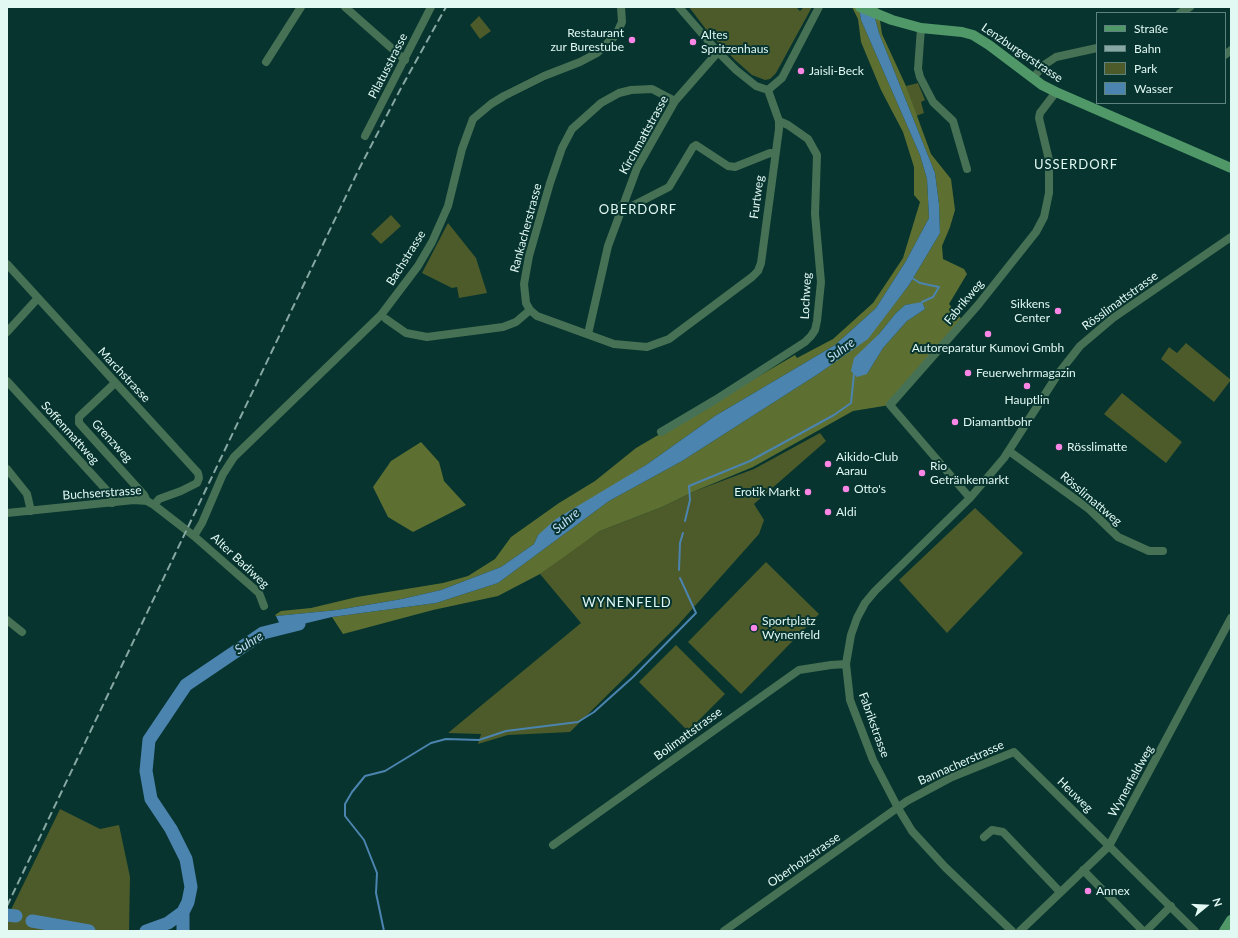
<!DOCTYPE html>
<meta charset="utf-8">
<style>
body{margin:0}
#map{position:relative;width:1238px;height:938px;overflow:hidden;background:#07342f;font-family:Lato,sans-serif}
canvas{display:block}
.frame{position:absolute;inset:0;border:8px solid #e1f8f3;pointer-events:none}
.legend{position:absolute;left:1096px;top:12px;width:130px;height:92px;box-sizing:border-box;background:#07342f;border:1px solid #5e827d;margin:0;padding:5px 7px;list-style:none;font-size:12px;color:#e1f8f3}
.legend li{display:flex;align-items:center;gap:8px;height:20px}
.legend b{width:20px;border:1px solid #5e827d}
.north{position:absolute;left:1186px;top:886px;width:40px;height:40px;-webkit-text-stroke:3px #07342f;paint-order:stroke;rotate:72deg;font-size:11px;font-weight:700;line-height:16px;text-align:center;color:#e1f8f3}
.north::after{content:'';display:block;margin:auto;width:14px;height:18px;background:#e1f8f3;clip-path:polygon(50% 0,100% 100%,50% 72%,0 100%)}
</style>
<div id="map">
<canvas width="1238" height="938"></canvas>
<div class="frame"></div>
<ul class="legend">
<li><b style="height:5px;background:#519869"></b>Straße</li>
<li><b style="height:5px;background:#87a7a2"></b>Bahn</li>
<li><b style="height:11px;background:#4c5b29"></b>Park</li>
<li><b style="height:11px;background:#4c84b0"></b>Wasser</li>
</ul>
<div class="north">N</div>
</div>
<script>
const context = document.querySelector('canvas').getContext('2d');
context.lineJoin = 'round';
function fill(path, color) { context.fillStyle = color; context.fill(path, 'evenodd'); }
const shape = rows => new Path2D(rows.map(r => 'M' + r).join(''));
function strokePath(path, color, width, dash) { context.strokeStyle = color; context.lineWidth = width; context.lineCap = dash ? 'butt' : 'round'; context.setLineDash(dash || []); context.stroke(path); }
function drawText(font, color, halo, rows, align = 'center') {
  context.font = font + ' Lato,sans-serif'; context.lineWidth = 4; context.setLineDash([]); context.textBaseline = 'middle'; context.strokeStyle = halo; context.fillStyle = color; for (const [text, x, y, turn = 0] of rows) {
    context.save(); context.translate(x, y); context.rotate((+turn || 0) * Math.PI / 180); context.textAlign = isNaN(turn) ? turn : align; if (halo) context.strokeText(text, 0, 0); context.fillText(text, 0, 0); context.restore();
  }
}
fill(shape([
 [689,7,796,7,800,11,804,7,812,7,776,73,770,79,765,80,752,75,735,60,708,32],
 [479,16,491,31,480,39,470,25],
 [918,83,925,100,921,102,924,113,916,116,906,86],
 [391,215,401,226,381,244,371,234],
 [448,223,476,258,487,293,459,298,457,287,452,288,422,273],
 [1186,343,1231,380,1214,402,1161,359,1169,347,1177,353],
 [1122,393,1182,442,1166,463,1104,414],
 [820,433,826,441,754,504,764,520,759,534,678,625,570,732,508,735,478,744,481,734,448,733,581,623,540,574,557,560,600,531,662,507,695,491,754,469],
 [975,508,1023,553,947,633,899,580],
 [766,562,819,614,741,694,688,642],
 [676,645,725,694,688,731,639,682],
 [60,809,100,829,119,825,130,877,129,931,7,931,7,918]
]), '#4c5b29');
fill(shape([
 [852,7,859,7,861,20,920,155,927,179,929,218,906,261,876,308,835,345,715,416,646,465,538,535,534,544,501,567,441,590,402,599,337,610,276,616,275,615,281,611,311,608,357,597,443,583,468,576,495,559,511,537,559,503,595,481,636,448,795,355,797,358,833,339,873,303,903,258,920,202,914,195,914,167,903,132,881,90,861,42,858,19],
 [872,7,878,7,882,34,906,86,931,154,951,179,955,210,950,227,942,246,943,259,964,269,967,274,949,304,963,321,890,405,853,411,753,467,695,491,662,507,600,531,540,574,498,596,433,610,343,634,332,617,436,603,498,583,609,501,682,461,818,374,868,338,909,285,940,233,939,204,935,173,879,33],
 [922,303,925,309,907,321,883,348,867,374,879,334,896,313,905,305],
 [421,442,439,462,444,481,466,505,413,532,388,517,373,487,391,461]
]), '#5d7032');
fill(shape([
 [859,7,872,7,879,33,935,173,939,204,940,233,909,285,868,339,818,374,682,461,609,501,498,583,436,603,332,617,282,629,276,616,337,610,402,599,441,590,501,567,534,544,538,535,556,519,646,465,715,416,835,345,876,308,906,261,929,218,927,179,920,155,861,20],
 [922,302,925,309,907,321,883,348,867,374,857,377,851,371,854,358,879,334,896,313,905,305]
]), '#4c84b0');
strokePath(shape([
 [912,278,920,283,939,287,933,297,922,302],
 [685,521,690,500,689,486,750,461,834,415,851,403,854,374],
 [679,570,680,543,683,533],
 [384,931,376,893,377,873,364,840,345,816,345,804,352,792,365,776,385,771,431,743,446,739,479,740,506,731,578,722,594,712,633,677,696,613,680,578]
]), '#4c84b0', 2);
strokePath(shape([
 [183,912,183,931],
 [7,915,16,916],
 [32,921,89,931],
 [146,931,168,923,183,912,188,902,191,887,186,859,171,829,151,799,146,771,149,740,186,685,263,633,299,624]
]), '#4c84b0', 13);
strokePath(shape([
 [345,7,405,60],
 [679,7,718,52,736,70,756,86,768,90,782,78,819,7],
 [1180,13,1190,7],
 [921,28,918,69,920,77,933,102,953,121,967,169],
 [1225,55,1231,50],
 [266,62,301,7],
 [1033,78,1044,65,1056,57,1097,48],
 [675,101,652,89,631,90,619,93,601,103,572,129,562,148,550,183,529,256,524,284,526,303,530,310,537,316,614,344,647,347,669,339,752,277,758,271,761,263,779,129,779,121,768,90],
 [365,136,431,7],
 [621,206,632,206,669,187,693,147,696,145,728,166,735,167,770,153,775,154],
 [7,264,198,473,199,478,197,483,181,491,159,499,154,505],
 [386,319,406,333,427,337,503,327,516,322,530,310],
 [7,332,38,298],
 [588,334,608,246,637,168,675,101,718,52],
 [7,381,110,494,112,503],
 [115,383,81,415,79,417,79,423,144,495,147,501],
 [661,432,715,400,805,342,811,336,815,330,817,321,821,282,815,214,817,155,808,139,788,125,779,121],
 [1009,451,1089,509,1118,537,1149,551,1163,551],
 [7,469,27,494,31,511],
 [970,498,890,405,978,305,1036,232,1044,217,1049,193,1049,160,1039,118,1040,113,1056,92],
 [7,513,134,500,147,501,154,505,194,536,259,593,264,606],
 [194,536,202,523,223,474,234,457,381,315,418,266,432,242,448,206,462,149,473,119,491,104,504,96,544,76,580,62,597,53,616,35,622,22,621,7],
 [7,620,22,632],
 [984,837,992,830,1003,832,1060,892],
 [553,845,799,670,831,665,846,664],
 [1083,870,1143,931],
 [724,931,907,801,952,777,1014,752,1195,931],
 [1012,931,945,867,912,831,898,808,873,760,850,700,846,664,851,635,857,618,865,603,875,591,970,498,1004,458,1058,374,1080,346,1113,318,1231,237],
 [1020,931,1109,846,1231,618],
 [1146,931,1171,906]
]), '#467154', 8);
strokePath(shape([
 [860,7,892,20,921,28,962,32,973,35,989,45,1042,85,1056,92,1231,168],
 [1224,931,1231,920]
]), '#519869', 10);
strokePath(shape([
 [7,906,358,171,400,90,446,7]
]), '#87a7a2', 2, [8, 4]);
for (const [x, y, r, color] of [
 [632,40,4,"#fb86e5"],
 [693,42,4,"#fb86e5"],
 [801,71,4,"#fb86e5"],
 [1058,311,4,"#fb86e5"],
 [988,334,4,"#fb86e5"],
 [968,373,4,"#fb86e5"],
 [1027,386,4,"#fb86e5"],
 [955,422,4,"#fb86e5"],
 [1059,447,4,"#fb86e5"],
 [828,464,4,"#fb86e5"],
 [922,473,4,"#fb86e5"],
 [846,489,4,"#fb86e5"],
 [808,492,4,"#fb86e5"],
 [828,512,4,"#fb86e5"],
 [754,628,4,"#fb86e5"],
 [1088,891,4,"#fb86e5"]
]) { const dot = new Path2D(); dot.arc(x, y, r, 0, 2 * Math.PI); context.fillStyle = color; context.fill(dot); strokePath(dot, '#07342f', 1.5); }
drawText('12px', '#e1f8f3', '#07342f', [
 ["Restaurant",624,33,"right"],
 ["zur Burestube",624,47,"right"],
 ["Altes",701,35],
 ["Spritzenhaus",701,49],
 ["Jaisli-Beck",809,71],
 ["Sikkens",1050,304,"right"],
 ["Center",1050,318,"right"],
 ["Autoreparatur Kumovi Gmbh",988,348,"center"],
 ["Feuerwehrmagazin",976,373],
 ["Hauptlin",1027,400,"center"],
 ["Diamantbohr",963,422],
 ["Rösslimatte",1067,447],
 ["Aikido-Club",836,457],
 ["Aarau",836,471],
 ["Rio",930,466],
 ["Getränkemarkt",930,480],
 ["Otto's",854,489],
 ["Erotik Markt",800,492,"right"],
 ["Aldi",836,512],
 ["Sportplatz",762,621],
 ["Wynenfeld",762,635],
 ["Annex",1096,891]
], 'left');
drawText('12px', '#e1f8f3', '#07342f', [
 ["Lenzburgerstrasse",1022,53,34],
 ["Pilatusstrasse",388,66,-63],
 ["Kirchmattstrasse",644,135,-61],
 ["Furtweg",757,197,-82],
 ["Rankacherstrasse",526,228,-75],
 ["Bachstrasse",406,258,-58],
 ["Lochweg",806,296,-87],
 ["Rösslimattstrasse",1120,301,-36],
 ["Fabrikweg",964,302,-50],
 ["Marchstrasse",124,375,47],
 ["Soffenmattweg",70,433,48],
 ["Grenzweg",112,441,47],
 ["Buchserstrasse",102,493,-4],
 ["Rösslimattweg",1091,499,40],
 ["Alter Badiweg",240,561,43],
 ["Fabrikstrasse",874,725,70],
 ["Bolimattstrasse",688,734,-36],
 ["Bannacherstrasse",961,763,-24],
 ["Wynenfeldweg",1131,781,-61],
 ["Heuweg",1075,795,44],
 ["Oberholzstrasse",804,860,-35]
]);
context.letterSpacing = '1px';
drawText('13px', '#e1f8f3', '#07342f', [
 ["USSERDORF",1076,165],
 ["OBERDORF",638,210],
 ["WYNENFELD",627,603]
]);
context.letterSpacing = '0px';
drawText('italic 13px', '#bedcf5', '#07342f', [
 ["Suhre",841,350,-36],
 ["Suhre",566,521,-40],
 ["Suhre",249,643,-32]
]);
</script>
